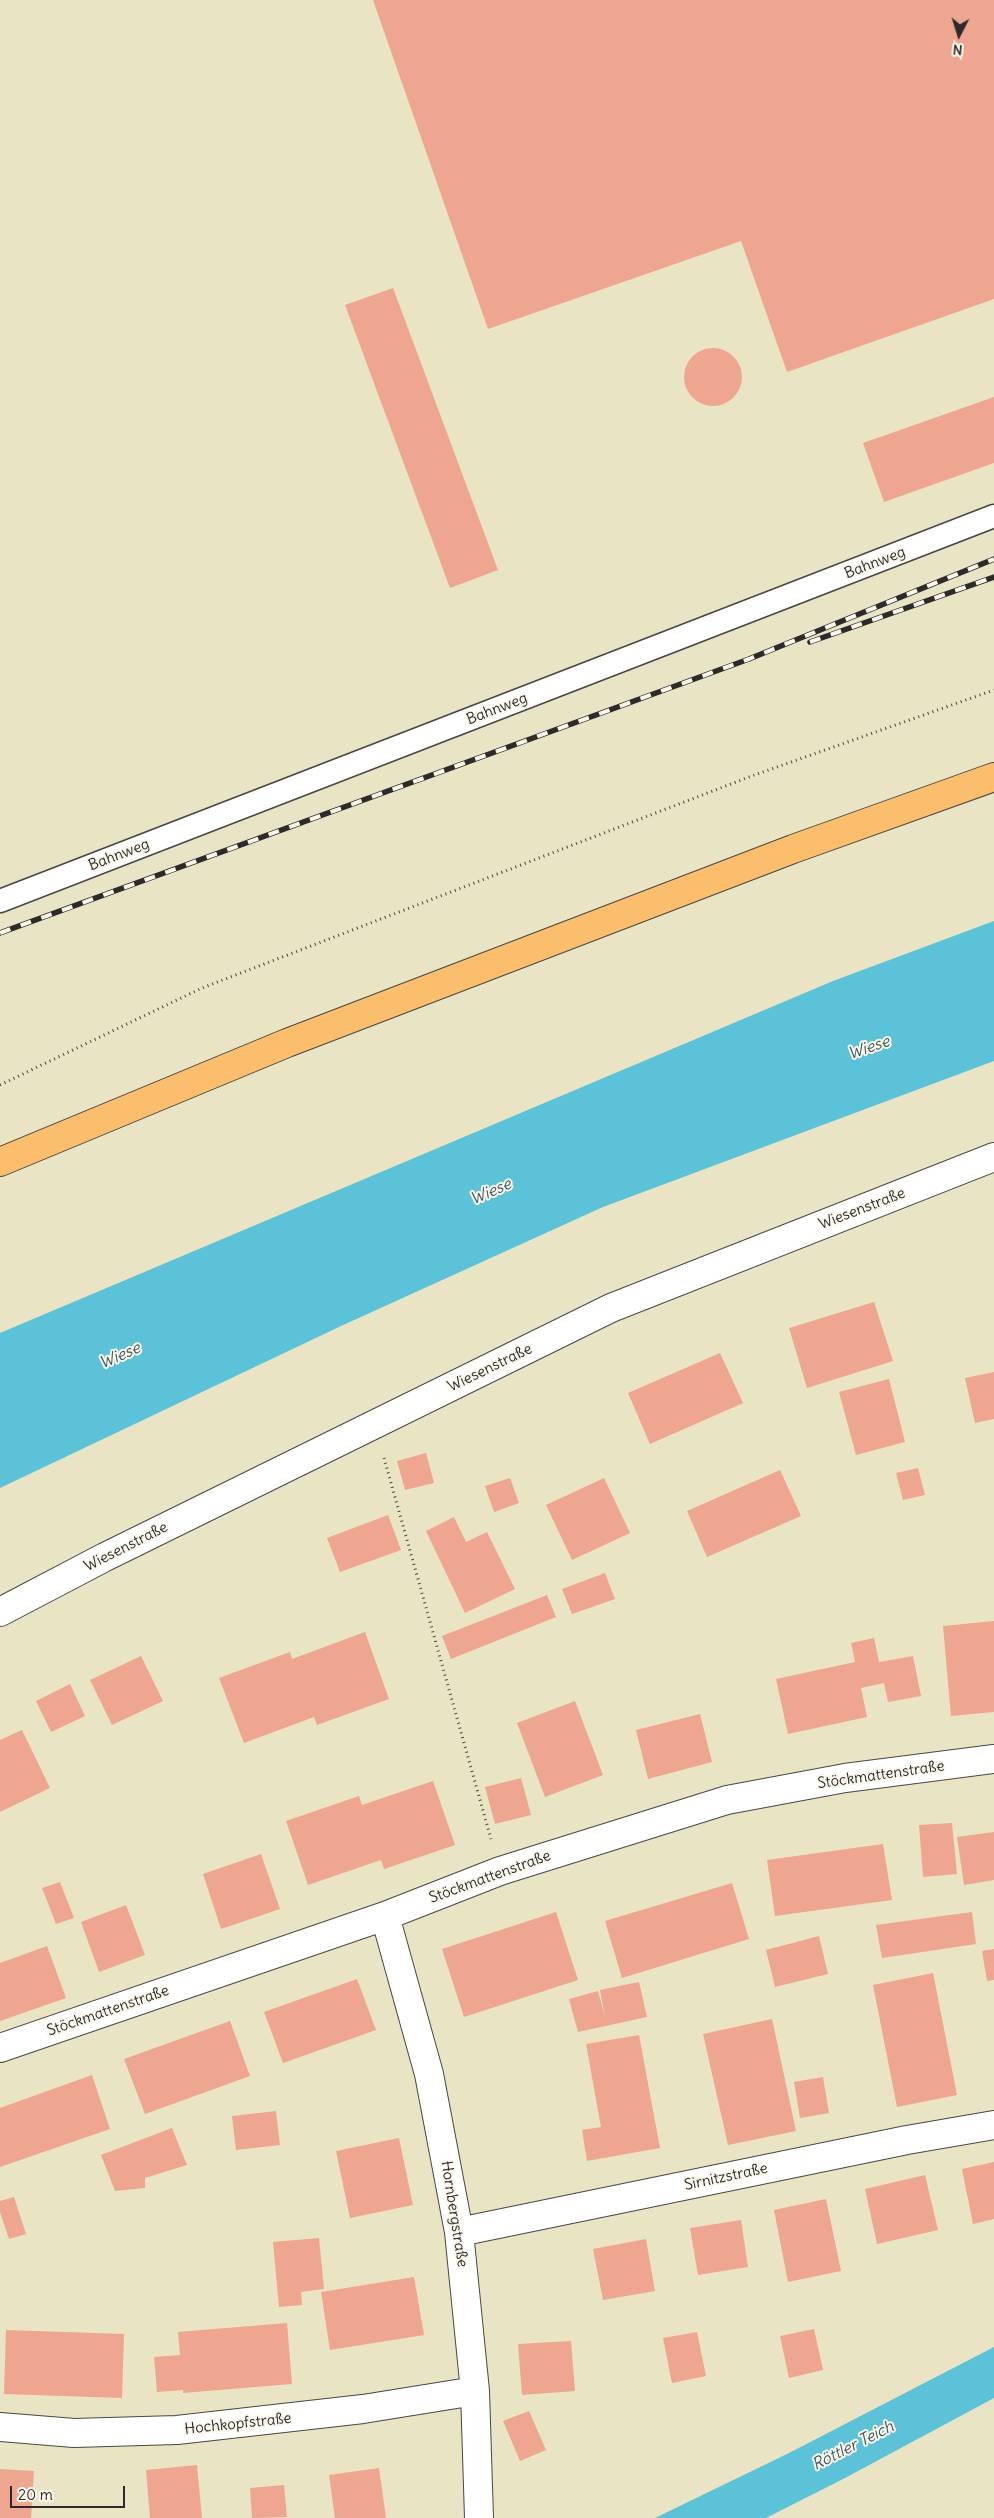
<!DOCTYPE html>
<meta charset="utf-8">
<style>
body{margin:0}
#map{position:relative;width:994px;height:2518px;overflow:hidden;background:#e9e4c3;font-family:Delius,sans-serif}
canvas{display:block}
.north{position:absolute;left:934px;top:10px;width:50px;height:50px;-webkit-text-stroke:4px #fbf7ec;paint-order:stroke;rotate:185deg;font-size:14px;font-weight:700;line-height:20px;text-align:center;color:#2b2b2b}
.north::after{content:'';display:block;margin:auto;width:18px;height:22px;background:#2b2b2b;clip-path:polygon(50% 0,100% 100%,50% 72%,0 100%)}
.scale{position:absolute;left:10px;top:2486px;width:115px;height:22px;box-sizing:border-box;border:2px solid #2b2b2b;border-top:0;padding-left:6px;font-size:15px;line-height:18px;white-space:nowrap;color:#2b2b2b;-webkit-text-stroke:4px #fbf7ec;paint-order:stroke}
</style>
<div id="map">
<canvas width="994" height="2518"></canvas>
<div class="north">N</div>
<div class="scale">20 m</div>
</div>
<script>
const context = document.querySelector('canvas').getContext('2d');
context.lineJoin = 'round';
function fill(path, color) { context.fillStyle = color; context.fill(path, 'evenodd'); }
const shape = rows => new Path2D(rows.map(r => 'M' + r).join(''));
function strokePath(path, color, width, dash) { context.strokeStyle = color; context.lineWidth = width; context.lineCap = dash ? 'butt' : 'round'; context.setLineDash(dash || []); context.stroke(path); }
function drawText(font, color, halo, rows, align = 'center') {
  context.font = font + ' Delius,sans-serif'; context.lineWidth = 4; context.setLineDash([]); context.textBaseline = 'middle'; context.strokeStyle = halo; context.fillStyle = color; for (const [text, x, y, turn = 0] of rows) {
    context.save(); context.translate(x, y); context.rotate((+turn || 0) * Math.PI / 180); context.textAlign = isNaN(turn) ? turn : align; if (halo) context.strokeText(text, 0, 0); context.fillText(text, 0, 0); context.restore();
  }
}
fill(shape([
 [994,921,994,1061,603,1207,341,1326,0,1488,0,1333,833,981],
 [994,2347,994,2398,845,2478,766,2518,655,2518,789,2453]
]), '#5bc2d8');
fill(shape([
 [373,0,994,0,994,299,787,372,741,241,488,329],
 [393,288,498,570,450,588,345,305],
 '684 377a29 29 0 1 1 58 0a29 29 0 1 1-58 0Z',
 [994,397,994,463,884,502,863,443],
 [874,1302,893,1361,807,1388,789,1328],
 [720,1353,743,1403,650,1444,628,1393],
 [994,1372,994,1419,975,1423,965,1378],
 [889,1379,905,1442,856,1455,839,1392],
 [426,1453,434,1483,405,1490,397,1461],
 [918,1468,925,1495,903,1500,896,1473],
 [780,1470,801,1516,707,1557,687,1511],
 [510,1478,519,1503,494,1512,485,1486],
 [604,1478,630,1533,572,1560,546,1505],
 [388,1515,401,1550,340,1572,327,1538],
 [454,1517,466,1542,487,1532,515,1589,465,1613,426,1531],
 [605,1573,615,1599,572,1614,562,1589],
 [547,1595,556,1617,451,1659,442,1636],
 [994,1621,994,1712,951,1716,943,1626],
 [365,1632,389,1699,317,1725,314,1717,244,1743,219,1678,290,1652,292,1659],
 [874,1638,879,1662,913,1656,921,1696,888,1702,884,1683,861,1688,867,1717,788,1734,776,1679,855,1662,851,1643],
 [141,1656,163,1701,112,1725,90,1680],
 [70,1684,85,1716,51,1732,36,1701],
 [575,1701,603,1775,545,1797,517,1723],
 [700,1714,712,1762,648,1779,636,1730],
 [22,1730,50,1788,0,1812,0,1740],
 [521,1778,531,1815,495,1824,485,1787],
 [433,1781,455,1845,384,1869,381,1860,308,1885,286,1821,359,1796,362,1805],
 [952,1823,957,1874,923,1877,919,1825],
 [994,1832,994,1880,964,1885,957,1837],
 [883,1844,892,1900,775,1916,767,1860],
 [261,1854,280,1909,221,1929,203,1874],
 [60,1882,74,1918,56,1924,42,1888],
 [732,1883,749,1939,622,1978,605,1921],
 [126,1905,145,1955,99,1972,81,1922],
 [556,1912,578,1980,464,2017,442,1949],
 [972,1912,976,1944,882,1958,876,1925],
 [819,1936,828,1974,775,1987,766,1950],
 [47,1946,66,1998,0,2021,0,1963],
 [994,1949,994,1980,987,1981,982,1951],
 [933,1973,957,2095,897,2107,873,1985],
 [357,1979,376,2030,283,2063,264,2012],
 [639,1982,647,2017,578,2032,569,1999,598,1991,605,2017,600,1990],
 [772,2019,796,2131,728,2145,703,2034],
 [230,2021,250,2076,145,2114,124,2059],
 [639,2035,660,2148,587,2161,582,2130,601,2127,586,2044],
 [92,2075,110,2129,0,2167,0,2108],
 [823,2077,829,2113,800,2118,794,2082],
 [276,2111,280,2145,236,2150,232,2116],
 [172,2128,187,2165,145,2178,145,2188,115,2191,101,2155],
 [399,2138,413,2205,350,2218,336,2151],
 [994,2162,994,2219,973,2224,962,2169],
 [925,2175,938,2230,877,2244,865,2189],
 [14,2197,26,2234,9,2239,0,2212,0,2201],
 [826,2199,841,2271,788,2282,774,2210],
 [741,2220,748,2267,698,2275,690,2228],
 [319,2238,324,2289,301,2292,302,2305,279,2307,273,2242],
 [646,2239,655,2291,603,2300,593,2249],
 [414,2277,424,2335,330,2350,321,2292],
 [287,2323,292,2384,183,2393,183,2390,157,2392,154,2357,180,2355,178,2332],
 [814,2329,823,2370,789,2378,780,2336],
 [6,2330,124,2334,122,2398,4,2394],
 [697,2332,706,2376,672,2383,663,2338],
 [571,2341,575,2391,522,2395,518,2344],
 [529,2411,546,2450,520,2461,503,2421],
 [197,2465,202,2518,150,2518,146,2470],
 [379,2468,386,2518,335,2518,329,2475],
 [0,2469,34,2471,31,2518,0,2518],
 [284,2485,287,2517,252,2518,250,2488]
]), '#eea690');
const service = shape([
 [0,901,994,516]
]);
const minor = shape([
 [0,1612,105,1557,611,1308,994,1157],
 [385,1916,429,2074,459,2232,475,2391,479,2518],
 [0,2048,385,1916,500,1871,727,1800,845,1778,994,1759],
 [459,2232,907,2140,994,2125],
 [0,2427,74,2433,177,2430,363,2409,475,2391]
]);
const primary = shape([
 [0,1162,287,1043,793,849,994,777]
]);
strokePath(service, '#484742', 25);
strokePath(minor, '#484742', 30);
strokePath(primary, '#484742', 30);
strokePath(shape([
 [0,1085,202,988,749,777,994,690],
 [384,1458,491,1839]
]), '#484742', 3, [1, 4]);
strokePath(service, '#fff', 22);
strokePath(minor, '#fff', 28);
strokePath(primary, '#fabe6d', 28);
const rail = shape([
 [810,642,994,577],
 [0,933,749,659,994,559]
]);
strokePath(rail, '#2b2b2b', 5.5);
strokePath(rail, '#fbf7ec', 4, [11]);
drawText('15px', '#2b2b2b', '#fbf7ec', [
 ["Bahnweg",875,563,-21],
 ["Bahnweg",497,709,-21],
 ["Bahnweg",119,855,-21],
 ["Wiesenstraße",862,1209,-21],
 ["Wiesenstraße",490,1368,-26],
 ["Wiesenstraße",126,1547,-27],
 ["Stöckmattenstraße",881,1775,-8],
 ["Stöckmattenstraße",490,1877,-20],
 ["Stöckmattenstraße",108,2011,-19],
 ["Sirnitzstraße",726,2177,-12],
 ["Hornbergstraße",454,2214,81],
 ["Hochkopfstraße",238,2424,-6]
]);
drawText('italic 16px', '#39585f', '#fbf7ec', [
 ["Wiese",869,1048,-19],
 ["Wiese",491,1192,-24],
 ["Wiese",120,1356,-24],
 ["Röttler Teich",853,2446,-27]
]);
</script>
